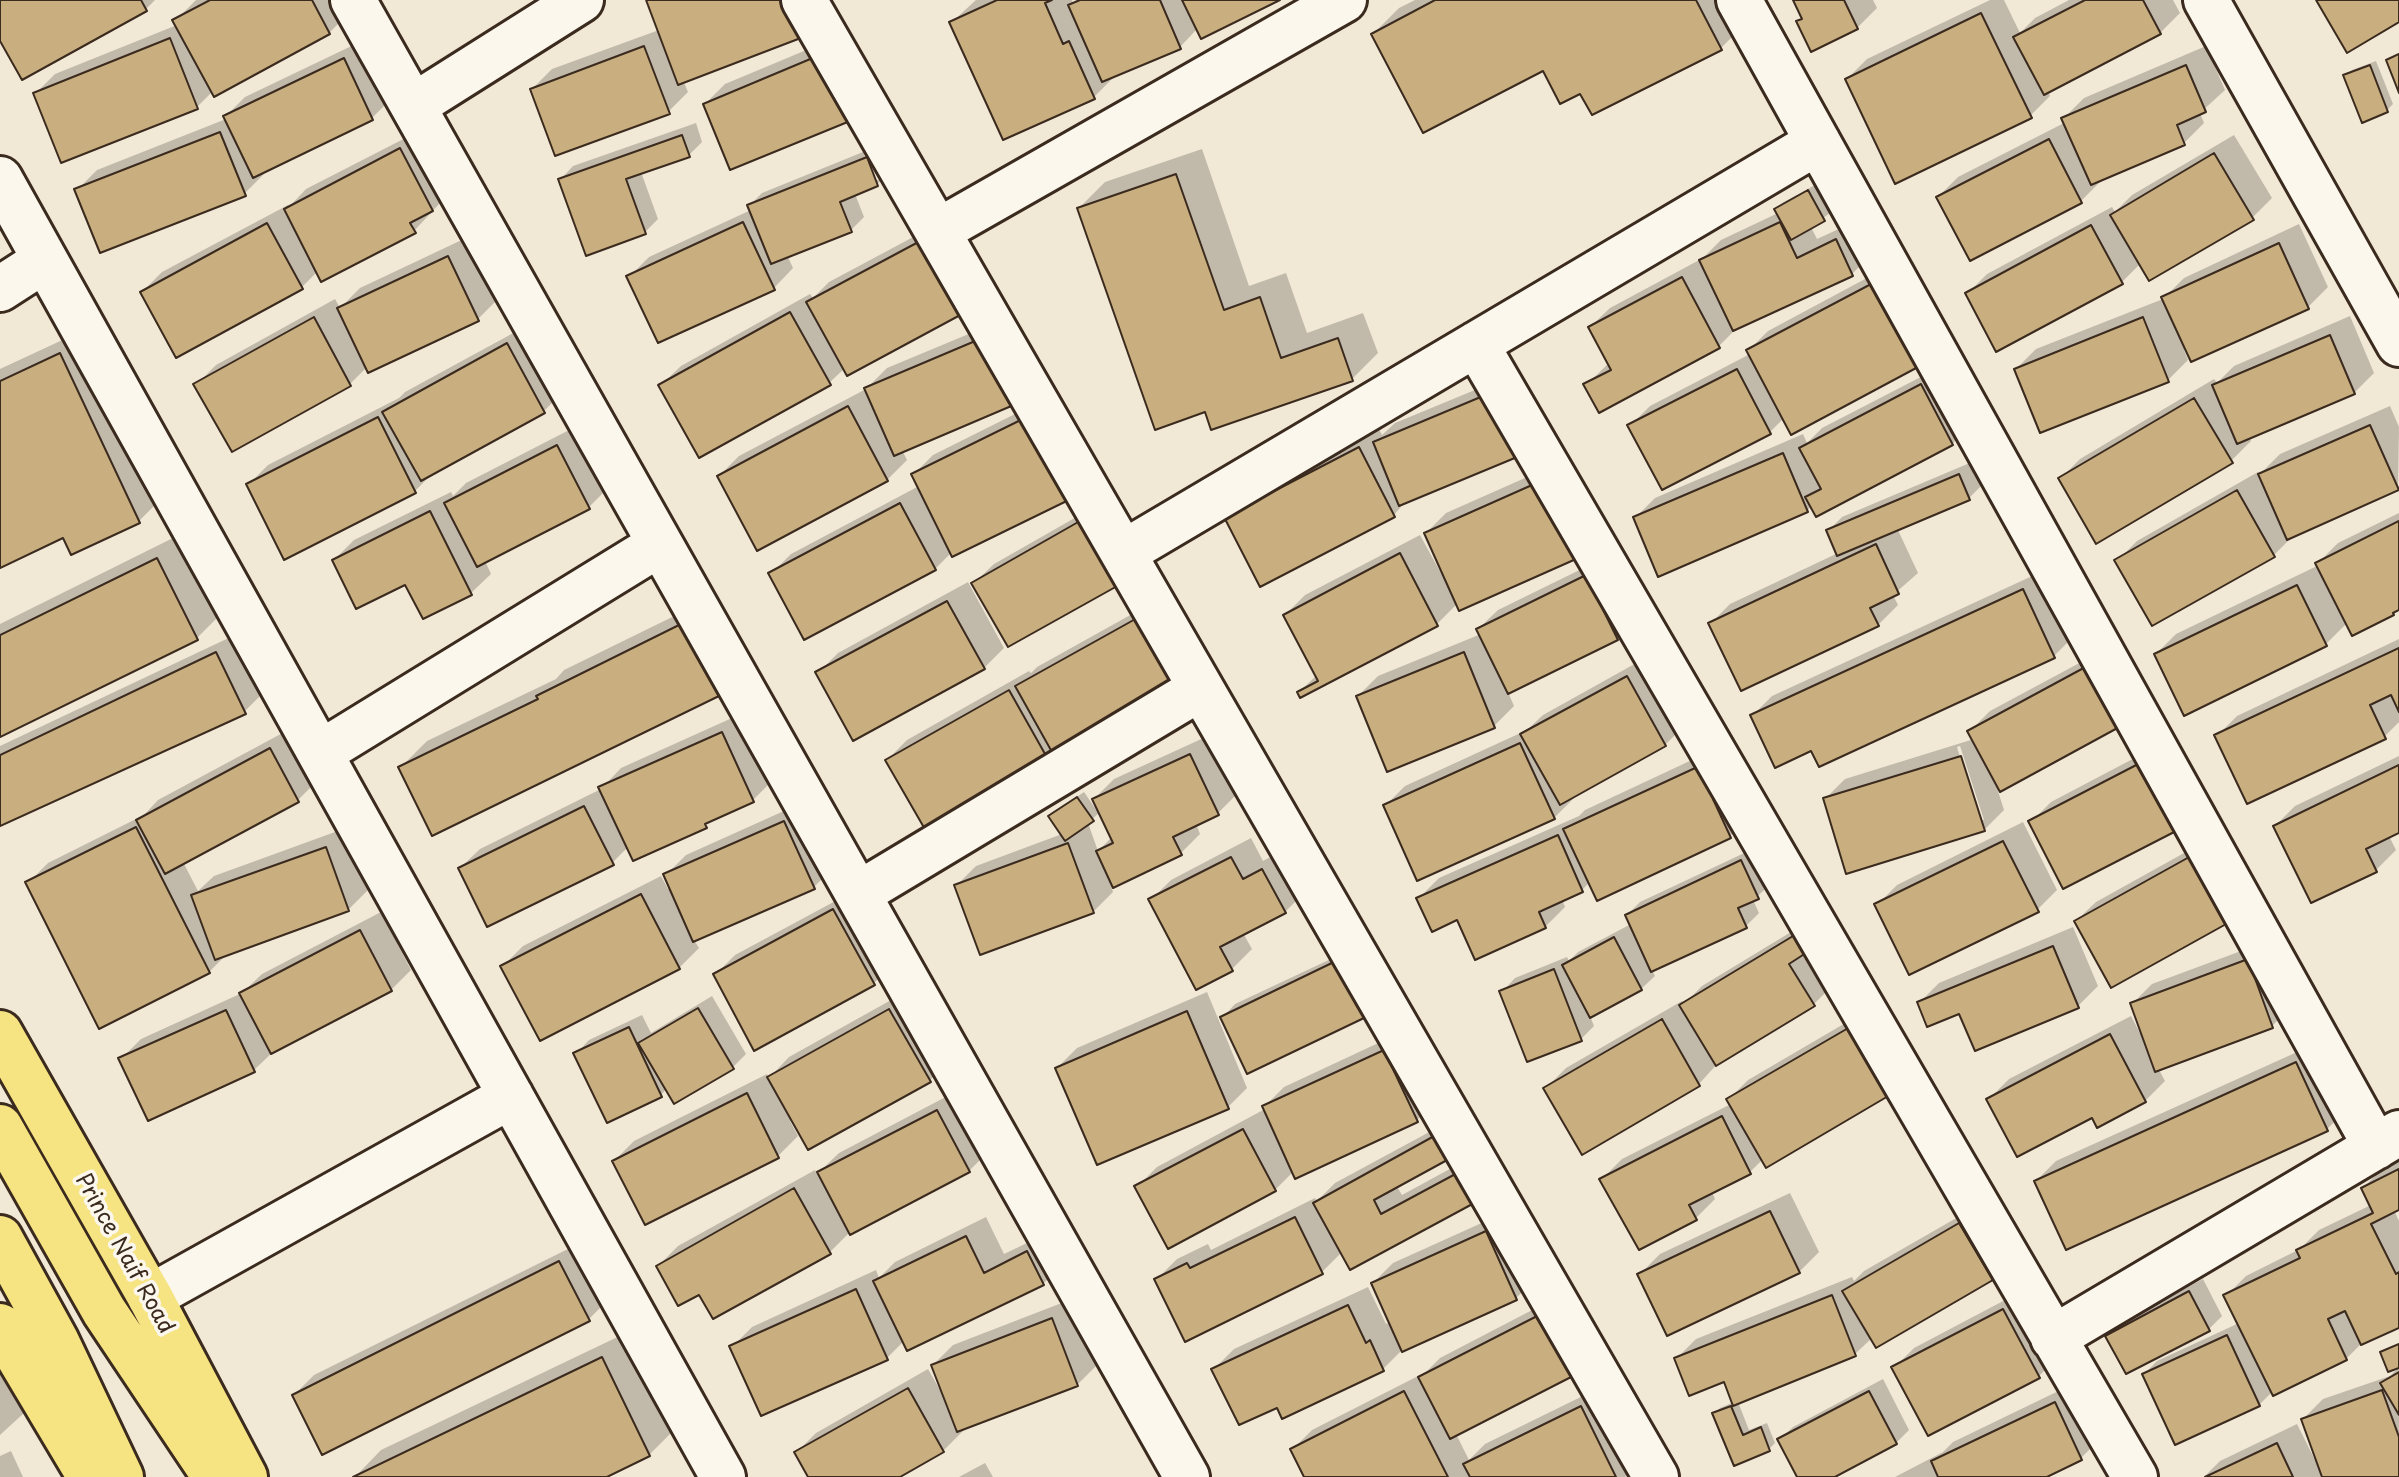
<!DOCTYPE html>
<style>
body{margin:0}
canvas{display:block;background:#f1e8d6}
</style>
<canvas width="2399" height="1477"></canvas>
<script>
const context = document.querySelector('canvas').getContext('2d');
context.lineJoin = 'round';
function fill(path, color) { context.fillStyle = color; context.fill(path, 'evenodd'); }
const shape = rows => new Path2D(rows.map(r => 'M' + r).join(''));
function strokePath(path, color, width, dash) { context.strokeStyle = color; context.lineWidth = width; context.lineCap = dash ? 'butt' : 'round'; context.setLineDash(dash || []); context.stroke(path); }
function drawText(font, color, halo, rows, align = 'center') {
  context.font = font + ' "Playpen Sans",sans-serif'; context.lineWidth = 7; context.setLineDash([]); context.textBaseline = 'middle'; context.strokeStyle = halo; context.fillStyle = color; for (const [text, x, y, turn = 0] of rows) {
    context.save(); context.translate(x, y); context.rotate((+turn || 0) * Math.PI / 180); context.textAlign = isNaN(turn) ? turn : align; if (halo) context.strokeText(text, 0, 0); context.fillText(text, 0, 0); context.restore();
  }
}
fill(shape([
 [0,0,155,0,146,9,0,37],
 [196,0,342,0,349,13,329,33,213,91,197,107,62,160,35,94,55,74,177,25,175,21],
 [649,0,688,92,668,112,532,89,552,69,659,30],
 [976,0,1072,0,1073,3,1076,0,1276,0,1198,28,1180,47,1114,77,1094,97,952,22],
 [1415,0,1735,0,1747,22,1721,48,1581,91,1543,68,1373,34,1399,8],
 [1795,0,1873,0,1877,8,1857,28,1798,21,1803,17],
 [1990,0,2004,0,2020,33,2035,18,2069,0,2173,0,2180,13,2160,33,2048,91,2050,96,2030,116,1847,79,1867,59],
 [847,33,874,97,705,104,725,84],
 [364,40,392,98,372,118,263,171,264,174,244,194,77,190,97,170,226,119,225,117,245,97],
 [2206,46,2225,90,2200,113,2204,123,2184,143,2100,179,2101,181,2081,201,1938,197,1958,177,2066,122,2064,118,2084,98],
 [2376,61,2393,104,2387,110,2346,76,2352,70],
 [696,123,702,142,689,155,641,172,658,219,645,232,560,180,573,166],
 [421,130,452,190,414,231,318,271,302,287,142,292,162,272,288,205,289,207,306,189],
 [2234,135,2272,198,2252,218,2141,263,2122,282,1967,294,1987,274,2112,207,2115,212,2132,195],
 [1202,149,1249,286,1286,273,1307,333,1363,313,1378,353,1352,379,1206,409,1079,208,1105,182],
 [867,150,891,171,877,184,855,194,864,217,851,230,787,255,793,268,774,288,629,277,649,257,751,210,749,206,762,193,863,152,874,180,879,180],
 [1815,185,1830,213,1811,227,1817,239,1856,221,1872,254,1852,274,1738,327,1719,346,1599,410,1586,385,1609,363,1590,327,1610,308,1703,258,1721,240,1778,213,1776,209,1782,203],
 [945,220,845,368,829,383,661,385,681,366,810,294,813,298,829,282],
 [2299,224,2328,287,2308,307,2184,350,2188,360,2168,380,2016,369,2036,349,2163,299,2184,278],
 [468,237,498,299,478,319,367,367,350,384,196,385,216,365,335,299,340,308,360,288],
 [1893,264,1784,418,1770,432,1630,426,1650,406,1750,354,1748,351,1768,331],
 [2350,316,2374,373,2354,393,2249,437,2251,441,2231,461,2060,479,2080,459,2214,379,2217,383,2234,366],
 [1007,318,902,450,907,460,887,480,719,476,739,456,866,389,887,368],
 [528,325,564,391,544,411,435,471,415,491,285,557,248,485,268,465,399,398,405,392],
 [86,329,165,495,139,521,64,535,0,566,0,369],
 [1942,366,1972,424,1952,444,1812,505,1807,511,1635,518,1655,498,1803,434,1807,443,1822,428],
 [1516,373,1394,515,1261,584,1247,497,1379,429,1382,435,1395,423],
 [1059,392,1100,472,952,552,935,569,771,574,791,554,919,486,913,475,933,455],
 [2390,406,2399,427,2398,489,2295,534,2274,555,2153,624,2117,561,2137,541,2258,472,2259,475,2280,454],
 [577,426,609,487,589,507,485,561,491,574,471,593,406,583,334,560,354,540,451,492,453,496,466,483],
 [1570,458,1603,533,1458,603,1437,624,1299,692,1317,675,1285,615,1305,595,1420,535,1442,575,1445,574,1426,533,1446,513],
 [1972,462,1982,485,1969,498,1897,528,1918,573,1893,595,1898,605,1878,625,1710,624,1730,604,1838,553,1828,531,1842,517],
 [1108,499,1127,579,974,583,994,564],
 [2399,513,2399,609,2347,623,2326,644,2156,654,2176,634,2319,565,2318,563,2338,543],
 [183,533,223,612,197,638,0,735,0,624],
 [1606,557,1636,619,1616,639,1508,692,1514,706,1494,726,1358,696,1378,676,1481,634,1478,629,1498,610],
 [2043,571,2074,636,2054,656,1812,749,1752,716,1772,696],
 [968,582,1004,648,984,668,818,673,838,653],
 [709,599,743,668,717,694,401,767,427,741,556,679,564,670],
 [1159,599,1048,759,887,760,907,740,1029,671,1031,673,1037,667],
 [237,634,264,692,244,712,0,824,0,746],
 [2399,639,2399,722,2384,737,2217,736,2237,716],
 [2111,646,2122,724,1998,791,2004,810,1984,830,1825,799,1845,779,1974,739,1970,731,1990,711],
 [1960,746,1984,820,1979,820,1957,747],
 [1647,657,1685,725,1665,745,1573,796,1574,798,1554,818,1385,806,1405,786,1527,730,1543,715],
 [743,713,773,780,753,800,713,818,705,826,628,847,612,863,460,868,480,849,601,789,621,768],
 [290,729,318,780,298,800,183,862,198,891,214,876,346,828,368,890,348,910,227,954,209,972,28,883,48,863,144,815,158,800],
 [1210,735,1238,793,1218,813,1196,824,1200,834,1180,854,1111,886,1113,892,1093,912,956,886,976,866,1062,834,1056,811,1084,792,1097,811,1099,810,1094,799,1114,779],
 [1100,812,1112,837,1098,851,1088,823],
 [2165,742,2179,828,2031,822,2051,802],
 [1726,744,1750,816,1730,836,1590,882,1582,890,1562,899,1565,907,1545,927,1458,918,1419,898,1439,878,1579,816,1585,810],
 [2399,756,2399,831,2389,836,2396,850,2376,870,2312,901,2275,826,2295,806],
 [804,802,834,867,814,887,694,940,699,948,679,968,503,966,523,946,661,876,668,889,671,887,666,875,686,855],
 [2023,822,2057,890,2037,910,1877,905,1897,885],
 [2220,833,2256,897,2076,921,2096,902],
 [1251,838,1263,861,1283,850,1305,892,1285,912,1243,933,1252,949,1232,969,1151,900,1171,880],
 [1755,848,1771,884,1753,900,1759,913,1746,926,1652,970,1655,976,1641,989,1590,1016,1594,1026,1581,1039,1502,992,1515,978,1567,957,1569,961,1578,952,1631,924,1627,915,1640,902],
 [854,891,893,964,873,984,715,975,735,955],
 [381,912,411,970,391,990,274,1051,254,1070,121,1059,141,1039,242,993,262,974],
 [1819,915,1834,984,1814,1004,1718,1063,1699,1084,1583,1152,1546,1088,1566,1068,1682,1001,1684,1004,1702,986],
 [2073,927,2098,986,2078,1006,1960,1011,1919,1003,1939,983],
 [2268,941,2292,1006,2272,1026,2158,1068,2165,1081,2145,1101,2093,1115,1989,1099,2009,1079,2131,1016,2140,1033,2142,1032,2132,1004,2152,984],
 [1350,950,1376,1003,1362,1016,1222,1018,1235,1004],
 [909,990,949,1061,929,1081,793,1119,790,1121,798,1136,778,1156,614,1161,634,1141,767,1074,769,1078,789,1057],
 [1207,992,1247,1088,1227,1108,1057,1068,1077,1048],
 [712,996,746,1054,733,1067,667,1088,661,1095,576,1054,589,1040,642,1015,651,1033],
 [1871,1008,1763,1159,1750,1172,1712,1192,1715,1199,1695,1219,1602,1179,1622,1159,1731,1104,1728,1100,1748,1080],
 [1404,1031,1437,1100,1417,1120,1296,1177,1294,1171,1275,1190,1137,1187,1157,1167,1265,1109,1264,1107,1284,1087],
 [2317,1043,2347,1110,2327,1129,2036,1181,2056,1161],
 [957,1091,989,1151,969,1171,851,1231,830,1252,714,1317,700,1292,658,1266,678,1246,815,1170,817,1174,839,1153],
 [1457,1117,1396,1185,1402,1195,1481,1152,1496,1180,1342,1252,1322,1272,1157,1279,1177,1259,1208,1244,1211,1250,1315,1198,1317,1201,1335,1183],
 [2399,1161,2399,1208,2394,1210,2399,1221,2399,1325,2362,1343,2346,1359,2273,1391,2259,1405,2144,1374,2157,1361,2239,1323,2226,1296,2246,1276,2300,1249,2319,1230,2371,1205,2363,1188,2383,1168],
 [1790,1193,1819,1252,1799,1272,1640,1274,1660,1254],
 [1979,1205,2011,1259,1991,1279,1872,1338,1855,1354,1738,1402,1749,1430,1767,1423,1775,1443,1769,1449,1735,1463,1714,1414,1720,1408,1734,1402,1725,1380,1676,1359,1696,1339,1852,1277,1854,1281,1864,1271],
 [1506,1212,1536,1279,1516,1298,1403,1349,1383,1369,1278,1405,1214,1369,1234,1349,1368,1287,1386,1324,1391,1322,1373,1283,1393,1263],
 [986,1217,1004,1254,1048,1233,1063,1264,1043,1284,904,1341,887,1358,732,1347,752,1327,876,1270,879,1278,895,1262],
 [580,1243,609,1299,589,1319,294,1395,314,1375],
 [2203,1279,2222,1316,2209,1329,2108,1336,2121,1323],
 [2024,1290,2059,1356,2039,1376,1894,1368,1914,1348],
 [1561,1295,1456,1434,1469,1460,1485,1444,1601,1387,1639,1463,1625,1477,1306,1477,1292,1450,1312,1430,1426,1372,1440,1358],
 [1072,1299,1097,1365,1077,1385,962,1428,963,1431,943,1451,896,1477,810,1477,796,1453,816,1433,928,1369,940,1390,942,1389,933,1365,953,1345],
 [628,1332,675,1429,649,1455,602,1477,355,1477,381,1450],
 [2399,1367,2399,1477,2204,1477,2220,1461,2297,1424,2316,1462,2318,1461,2303,1419,2323,1399,2390,1376],
 [0,1369,24,1413,0,1435],
 [1883,1379,1909,1430,1896,1443,1830,1477,1799,1477,1779,1440,1793,1427],
 [2075,1383,2101,1438,2081,1458,2042,1477,1895,1477,1943,1452,1953,1442],
 [11,1451,23,1477,0,1477,0,1456],
 [985,1463,993,1477,959,1477]
]), '#0003');
const building = shape([
 [0,0,141,0,147,11,22,80,0,41,0,0],
 [210,0,312,0,330,34,214,97,172,20,210,0],
 [646,0,793,0,806,36,678,85,646,0],
 [997,0,1052,0,1045,3,1063,44,1069,41,1095,99,1003,140,949,22,997,0],
 [1080,0,1160,0,1181,49,1102,82,1068,5,1080,0],
 [1182,0,1280,0,1201,39,1182,0],
 [1435,0,1696,0,1722,50,1592,115,1580,94,1560,104,1543,71,1423,133,1371,34,1435,0],
 [1793,0,1844,0,1858,29,1811,52,1796,21,1802,19,1793,0],
 [2085,0,2143,0,2161,34,2044,95,2013,37,2085,0],
 [2316,0,2399,0,2399,22,2347,53,2316,0],
 [1981,13,2032,118,1895,184,1845,79,1981,13],
 [170,38,198,109,61,163,33,93,170,38],
 [644,46,670,114,555,156,530,89,644,46],
 [827,52,855,119,730,170,703,104,827,52],
 [2399,54,2399,93,2386,60,2399,54],
 [344,58,373,120,253,178,223,116,344,58],
 [2186,65,2206,112,2177,125,2185,145,2091,185,2061,118,2186,65],
 [2370,65,2388,112,2362,123,2343,75,2370,65],
 [220,132,246,196,100,253,74,189,220,132],
 [682,135,690,157,626,179,646,234,586,256,558,179,682,135],
 [2049,139,2082,203,1970,261,1936,197,2049,139],
 [400,148,433,211,410,223,416,233,321,282,284,209,400,148],
 [2214,153,2254,220,2149,281,2110,215,2214,153],
 [867,157,878,186,840,202,852,232,771,264,747,205,867,157],
 [1176,174,1224,310,1260,297,1281,358,1338,338,1353,381,1211,430,1205,412,1155,430,1077,208,1176,174],
 [1808,190,1825,221,1791,240,1774,209,1808,190],
 [743,222,775,290,658,343,626,276,743,222],
 [1780,222,1797,258,1836,239,1853,276,1733,331,1699,260,1780,222],
 [267,223,303,289,176,358,140,292,267,223],
 [2091,225,2123,284,1996,352,1965,293,2091,225],
 [924,239,964,313,847,376,806,302,924,239],
 [2279,243,2309,309,2191,362,2161,297,2279,243],
 [448,256,479,321,368,373,337,308,448,256],
 [1682,277,1720,348,1599,413,1583,384,1611,370,1588,327,1682,277],
 [1873,283,1918,367,1791,435,1746,350,1873,283],
 [790,312,831,385,699,458,658,385,790,312],
 [314,317,351,386,232,452,193,384,314,317],
 [2143,317,2169,382,2040,433,2014,369,2143,317],
 [2330,335,2355,394,2237,444,2212,385,2330,335],
 [987,336,1016,404,894,456,864,388,987,336],
 [507,343,545,413,421,481,382,412,507,343],
 [60,353,140,523,71,555,63,538,0,568,0,381,60,353],
 [1737,369,1771,434,1662,490,1627,425,1737,369],
 [1921,384,1953,445,1816,517,1805,497,1821,489,1799,448,1921,384],
 [1495,391,1522,455,1399,506,1373,442,1495,391],
 [2194,398,2233,463,2096,544,2058,478,2194,398],
 [848,406,888,481,757,551,717,476,848,406],
 [1039,411,1081,494,952,557,911,474,1039,411],
 [378,417,416,493,284,560,246,484,378,417],
 [2370,425,2399,490,2287,540,2258,474,2370,425],
 [557,445,590,509,477,567,444,503,557,445],
 [1359,447,1395,517,1260,587,1224,517,1359,447],
 [1783,453,1808,512,1658,577,1633,517,1783,453],
 [1959,474,1970,500,1837,556,1826,530,1959,474],
 [1550,477,1585,555,1459,611,1424,533,1550,477],
 [2237,490,2275,557,2152,626,2114,560,2237,490],
 [900,503,936,570,804,640,768,573,900,503],
 [430,511,472,595,423,619,405,585,356,609,332,560,430,511],
 [1087,517,1128,580,1008,647,971,583,1087,517],
 [2399,521,2399,610,2393,613,2394,615,2352,636,2315,563,2399,521],
 [1876,544,1899,594,1870,608,1879,626,1741,691,1708,623,1876,544],
 [1400,553,1438,626,1300,698,1297,692,1318,681,1283,615,1400,553],
 [157,558,198,640,0,737,0,635,157,558],
 [1586,575,1618,640,1508,694,1476,629,1586,575],
 [2297,585,2327,646,2184,716,2154,654,2297,585],
 [2023,589,2055,658,1819,767,1811,751,1775,768,1750,715,2023,589],
 [947,601,985,669,853,741,815,672,947,601],
 [1139,617,1176,683,1052,752,1015,686,1139,617],
 [683,623,719,696,432,836,398,767,538,699,536,696,683,623],
 [2399,648,2399,712,2391,695,2370,705,2386,739,2247,804,2214,735,2399,648],
 [216,652,246,714,0,826,0,755,216,652],
 [1464,652,1495,728,1387,772,1356,696,1464,652],
 [2091,664,2123,725,2000,792,1967,731,2091,664],
 [1627,676,1666,746,1560,805,1520,734,1627,676],
 [1009,690,1049,761,926,831,885,760,1009,690],
 [722,732,754,802,705,824,707,828,633,861,598,787,722,732],
 [1520,743,1555,819,1417,881,1383,805,1520,743],
 [270,748,299,802,165,874,136,820,270,748],
 [1190,754,1219,815,1173,837,1182,855,1113,888,1096,851,1113,843,1092,799,1190,754],
 [1961,756,1985,831,1846,874,1823,798,1961,756],
 [2144,761,2180,829,2063,889,2028,821,2144,761],
 [1706,763,1721,795,1713,799,1731,838,1597,901,1563,829,1706,763],
 [2399,765,2399,833,2366,849,2377,872,2311,903,2273,826,2399,765],
 [1077,797,1094,821,1065,841,1048,816,1077,797],
 [584,806,614,865,487,927,458,868,584,806],
 [784,821,815,889,693,942,663,874,784,821],
 [136,827,210,973,99,1029,25,882,136,827],
 [1558,835,1583,892,1539,912,1546,928,1475,960,1457,920,1432,932,1416,898,1558,835],
 [2003,841,2039,912,1909,975,1874,904,2003,841],
 [1068,843,1094,913,980,955,954,885,1068,843],
 [326,847,349,911,215,960,191,895,326,847],
 [2200,851,2237,918,2111,988,2074,921,2200,851],
 [1231,857,1243,879,1262,869,1286,913,1220,947,1233,971,1196,990,1148,899,1231,857],
 [1741,860,1759,899,1738,908,1747,928,1651,972,1625,915,1741,860],
 [641,894,680,969,540,1041,500,966,641,894],
 [833,909,875,985,754,1051,713,974,833,909],
 [360,930,392,991,271,1054,239,993,360,930],
 [1798,933,1809,951,1789,964,1815,1006,1716,1066,1679,1005,1798,933],
 [1614,937,1642,990,1590,1018,1562,965,1614,937],
 [2053,946,2079,1008,1975,1051,1959,1014,1927,1027,1917,1002,2053,946],
 [2248,959,2273,1028,2155,1072,2130,1003,2248,959],
 [1336,961,1364,1018,1247,1074,1220,1017,1336,961],
 [1554,969,1582,1041,1527,1062,1499,991,1554,969],
 [698,1008,734,1069,674,1104,638,1043,698,1008],
 [889,1009,931,1082,808,1150,767,1077,889,1009],
 [226,1010,255,1072,148,1121,118,1058,226,1010],
 [1187,1011,1229,1109,1097,1165,1055,1068,1187,1011],
 [1662,1019,1700,1086,1582,1155,1543,1088,1662,1019],
 [629,1027,662,1097,607,1123,573,1053,629,1027],
 [1850,1027,1890,1095,1766,1168,1726,1099,1850,1027],
 [2110,1034,2146,1102,2097,1128,2092,1118,2017,1157,1986,1099,2110,1034],
 [1384,1050,1418,1122,1295,1179,1262,1106,1384,1050],
 [2296,1062,2328,1131,2066,1250,2034,1181,2296,1062],
 [747,1093,779,1158,645,1225,612,1161,747,1093],
 [937,1110,970,1172,850,1235,817,1172,937,1110],
 [1722,1116,1751,1174,1689,1205,1697,1220,1639,1250,1599,1179,1722,1116],
 [1243,1129,1276,1191,1168,1249,1134,1186,1243,1129],
 [1436,1135,1449,1159,1374,1200,1381,1214,1461,1171,1478,1201,1350,1270,1313,1203,1436,1135],
 [2399,1169,2399,1210,2371,1224,2396,1274,2399,1272,2399,1328,2361,1345,2345,1311,2328,1319,2347,1360,2273,1396,2223,1295,2300,1258,2296,1250,2373,1213,2361,1188,2399,1169],
 [794,1188,831,1254,713,1319,699,1295,678,1306,656,1266,794,1188],
 [1770,1211,1800,1273,1667,1336,1637,1274,1770,1211],
 [1295,1217,1323,1274,1185,1342,1154,1279,1187,1263,1190,1268,1295,1217],
 [1959,1223,1993,1280,1876,1348,1842,1291,1959,1223],
 [1486,1231,1517,1300,1402,1352,1371,1283,1486,1231],
 [966,1236,984,1273,1027,1251,1044,1285,907,1351,873,1281,966,1236],
 [559,1261,590,1321,322,1455,292,1395,559,1261],
 [856,1289,888,1360,761,1416,729,1346,856,1289],
 [2189,1291,2210,1331,2126,1374,2105,1336,2189,1291],
 [1832,1295,1856,1356,1733,1406,1724,1382,1689,1396,1674,1358,1832,1295],
 [1348,1305,1366,1343,1370,1340,1384,1371,1282,1419,1277,1408,1239,1425,1211,1369,1348,1305],
 [2003,1309,2040,1378,1928,1436,1891,1367,2003,1309],
 [1541,1314,1573,1376,1450,1439,1418,1377,1541,1314],
 [1052,1318,1078,1386,957,1432,931,1365,1052,1318],
 [2227,1335,2260,1406,2175,1445,2142,1374,2227,1335],
 [2399,1344,2399,1368,2388,1372,2380,1352,2399,1344],
 [602,1357,650,1456,607,1477,353,1477,602,1357],
 [2399,1372,2399,1415,2380,1383,2399,1372],
 [908,1388,944,1452,900,1477,808,1477,794,1452,908,1388],
 [2382,1390,2399,1437,2399,1477,2322,1477,2301,1419,2382,1390],
 [1404,1391,1448,1477,1304,1477,1290,1449,1404,1391],
 [1869,1391,1897,1444,1835,1477,1797,1477,1777,1439,1869,1391],
 [2055,1402,2082,1460,2047,1477,1938,1477,1931,1461,2055,1402],
 [1581,1406,1616,1477,1470,1477,1463,1464,1581,1406],
 [1731,1406,1743,1435,1761,1427,1770,1451,1734,1466,1712,1413,1731,1406],
 [2277,1443,2293,1477,2205,1477,2277,1443]
]);
fill(building, '#c9ae7f');
strokePath(building, '#3b2a1e', 2);
const street = shape([
 [353,0,1187,1477],
 [804,0,1656,1477],
 [1739,0,2376,1147],
 [2206,0,2399,344],
 [413,106,581,0],
 [0,179,723,1477],
 [938,231,1344,0],
 [0,289,45,260],
 [1476,344,2135,1477],
 [1123,553,1818,142],
 [320,753,660,544],
 [858,894,1201,688],
 [150,1297,511,1096],
 [2053,1338,2399,1133]
]);
const primary = shape([
 [0,1033,150,1297,245,1477],
 [0,1127,104,1311,215,1477],
 [0,1238,56,1340,121,1477],
 [0,1326,90,1477]
]);
strokePath(street, '#3b2a1e', 50);
strokePath(primary, '#3b2a1e', 50);
strokePath(street, '#fbf7ec', 44);
strokePath(primary, '#f6e381', 44);
drawText('22px', '#3b2a1e', '#fbf7ec', [
 ["Prince Naif Road",124,1254,61]
]);
</script>
